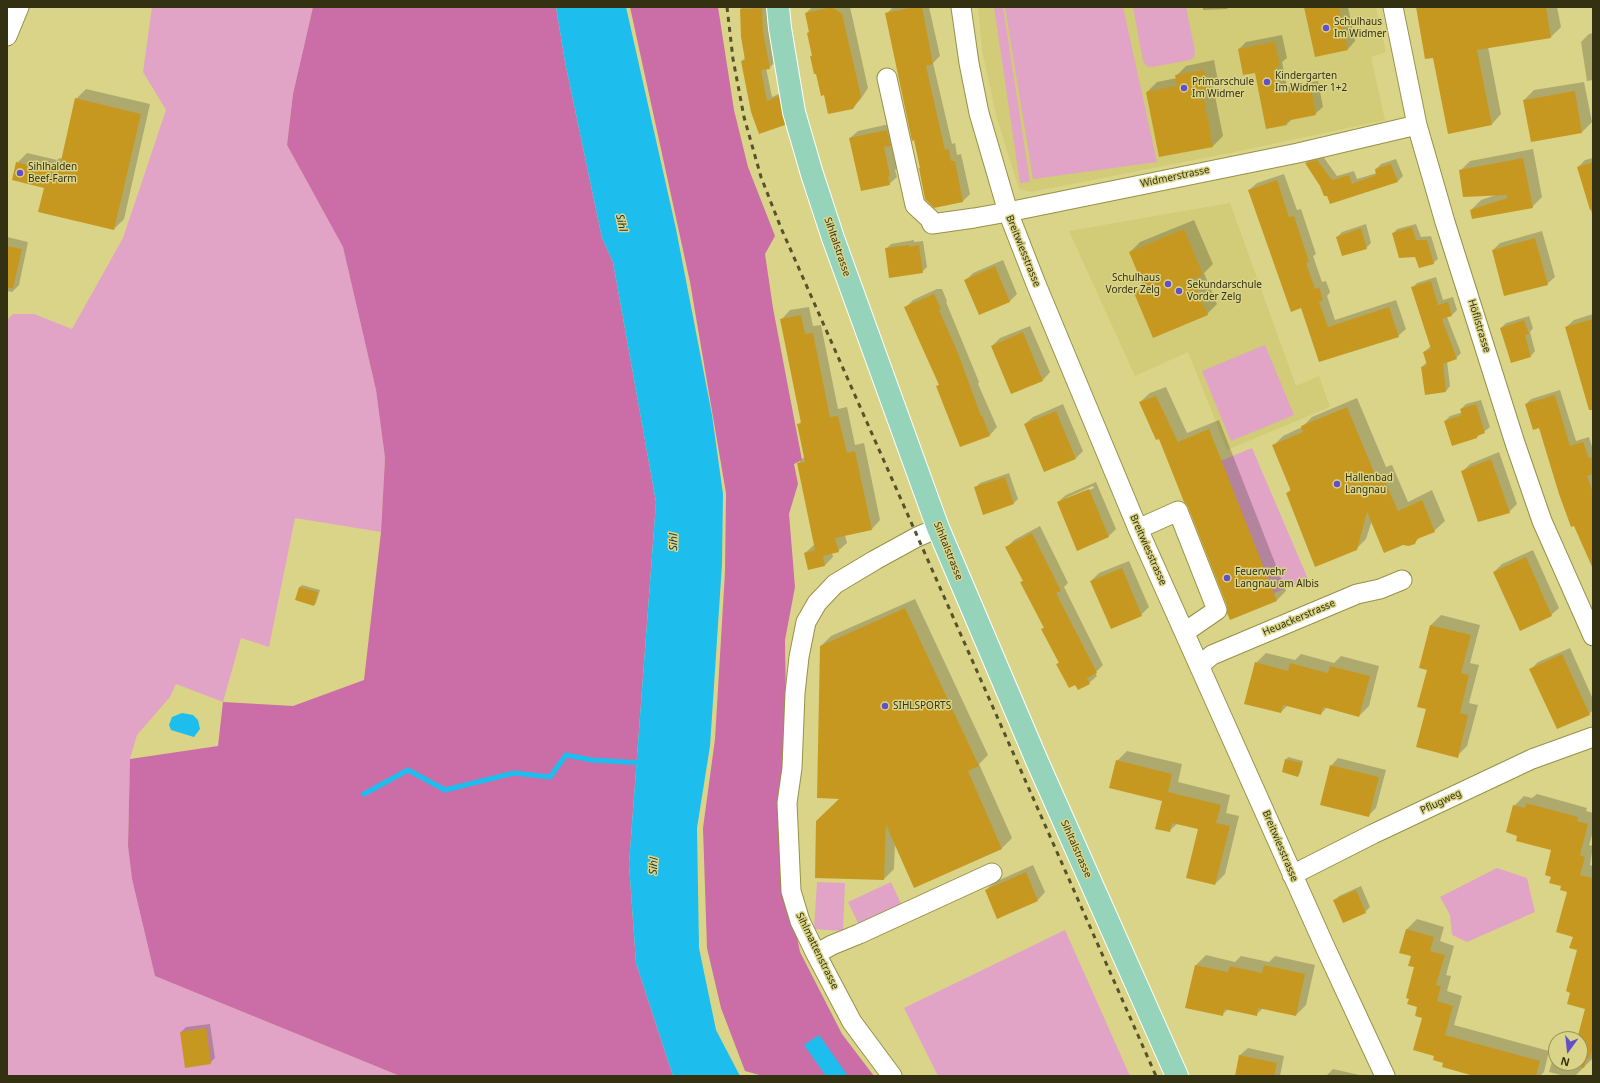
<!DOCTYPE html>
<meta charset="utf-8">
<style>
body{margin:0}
#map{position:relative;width:1600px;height:1083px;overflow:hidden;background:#dad489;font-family:"Noto Sans",sans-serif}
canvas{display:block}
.frame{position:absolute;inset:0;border:8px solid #343112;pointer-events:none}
.north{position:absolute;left:1548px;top:1031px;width:40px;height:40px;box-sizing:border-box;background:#dad489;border:1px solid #989359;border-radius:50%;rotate:195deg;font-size:11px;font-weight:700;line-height:16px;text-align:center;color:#343112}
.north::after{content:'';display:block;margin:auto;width:14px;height:18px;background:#6150c9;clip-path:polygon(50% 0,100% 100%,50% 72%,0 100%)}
</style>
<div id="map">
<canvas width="1600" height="1083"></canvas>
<div class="frame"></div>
<div class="north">N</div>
</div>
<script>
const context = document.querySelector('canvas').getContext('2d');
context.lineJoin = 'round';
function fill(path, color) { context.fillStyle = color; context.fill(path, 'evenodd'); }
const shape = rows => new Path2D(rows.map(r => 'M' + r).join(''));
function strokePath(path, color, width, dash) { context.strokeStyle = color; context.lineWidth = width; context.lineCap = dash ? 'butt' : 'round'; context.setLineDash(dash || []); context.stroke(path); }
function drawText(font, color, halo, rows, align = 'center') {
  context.font = font + ' "Noto Sans",sans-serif'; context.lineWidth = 3; context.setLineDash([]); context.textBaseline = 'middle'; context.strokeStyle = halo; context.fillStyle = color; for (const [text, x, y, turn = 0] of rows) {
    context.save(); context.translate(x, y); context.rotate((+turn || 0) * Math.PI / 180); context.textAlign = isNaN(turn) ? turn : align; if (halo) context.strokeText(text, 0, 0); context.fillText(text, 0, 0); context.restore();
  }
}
fill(shape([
 [978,7,1376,7,1386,52,1371,57,1385,120,1230,153,1031,192,1019,189,997,119,982,50],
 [1230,203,1296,386,1319,376,1330,407,1227,450,1188,352,1135,376,1069,231]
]), '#d2cb78');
fill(shape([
 [152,7,313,7,293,94,287,145,343,247,376,390,385,458,381,532,295,518,269,647,241,638,223,702,176,684,170,697,137,735,130,759,128,846,132,879,155,976,400,1076,7,1076,7,320,13,314,34,314,72,329,123,238,166,110,143,72],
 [994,7,1003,7,1030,182,1020,183],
 [1005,7,1123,7,1157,162,1033,179],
 [1133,7,1186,7,1195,51,1194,57,1190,60,1152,67,1146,66,1143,61],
 [1265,345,1294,415,1231,441,1202,371],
 [1252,448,1308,579,1236,609,1181,477],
 [1497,868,1527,878,1535,912,1467,942,1452,935,1450,915,1440,897],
 [817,882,845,883,843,931,814,929],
 [891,882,903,908,860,927,848,902],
 [1065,930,1130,1076,938,1076,904,1008]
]), '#e1a4c6');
fill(shape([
 [313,7,556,7,565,62,602,238,613,262,656,502,629,864,636,963,673,1076,400,1076,155,976,132,879,128,846,130,759,218,746,223,702,293,706,364,680,381,532,385,458,376,390,343,247,287,145,293,94],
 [630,7,718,7,734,110,748,167,775,236,765,254,773,308,802,460,794,464,798,484,789,514,795,587,785,640,787,775,779,847,800,952,842,1034,874,1076,763,1076,745,1071,721,1008,707,948,703,828,715,739,725,572,726,493,690,282]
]), '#cb6da6');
fill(shape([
 [556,7,626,7,676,229,712,415,723,494,722,564,710,746,697,828,699,948,716,1030,740,1076,673,1076,636,963,629,864,656,502,613,262,602,238,565,62],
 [182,713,193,715,198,720,200,729,194,737,171,730,169,725,172,717],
 [819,1035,848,1076,826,1076,804,1045]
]), '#1dbeed');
fill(shape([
 [741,7,767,7,768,26,774,63,769,68,766,68,772,97,783,92,789,119,784,124,760,133,742,61,746,57,742,36],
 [812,7,850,7,868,88,860,100,852,108,824,94,811,56,813,55,806,13],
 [893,7,929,7,940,56,933,63,952,144,955,143,957,155,961,154,970,194,963,201,935,207,921,167,887,13],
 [1203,7,1228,7,1227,9,1203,10],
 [1305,7,1348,7,1355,41,1348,49],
 [1417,7,1557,7,1561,27,1551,37,1488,47,1501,114,1492,124,1434,57],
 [1593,33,1593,80,1587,81,1581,42,1589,34],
 [1282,35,1287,58,1282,62,1287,87,1318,81,1323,107,1315,114,1292,119,1287,124,1256,72,1239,49,1246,42],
 [1214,60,1218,81,1213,86,1223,136,1213,146,1160,156,1147,92,1157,82,1177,78,1176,76,1186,66],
 [1584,82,1592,122,1582,132,1524,100,1534,90],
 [86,89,150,104,124,219,114,229,45,187,17,163,27,153,57,160,60,158,62,159,76,99],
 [894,123,898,137,892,143,897,168,895,170,897,177,889,184,850,138,858,131],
 [1533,149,1542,197,1532,207,1471,210,1481,200,1496,195,1460,171,1470,161],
 [1322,155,1337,176,1354,171,1357,179,1377,173,1376,169,1381,164,1396,159,1403,176,1398,181,1330,203,1328,194,1306,163,1311,158],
 [1593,158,1593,217,1578,167,1585,160],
 [1284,174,1297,210,1301,209,1316,254,1313,256,1322,282,1326,281,1330,292,1327,296,1335,320,1396,300,1406,329,1398,336,1320,360,1302,307,1249,190,1257,183],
 [1194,220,1213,264,1204,273,1217,304,1207,314,1136,293,1144,285,1130,252,1140,242],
 [1366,224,1371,243,1366,248,1337,237,1342,232],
 [1416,224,1421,237,1431,236,1438,259,1433,263,1416,256,1393,234,1397,229],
 [1542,231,1555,277,1547,284,1493,250,1500,243],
 [7,237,28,242,19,285,12,292,7,291],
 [914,240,914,242,923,241,927,267,922,272,886,249,891,244],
 [1003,260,1017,294,1010,301,979,314,965,281,973,273],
 [1436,277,1443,300,1453,297,1457,310,1452,315,1447,317,1461,353,1456,358,1447,361,1450,386,1446,391,1422,367,1427,362,1424,352,1431,346,1412,288,1417,283],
 [937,289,942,289,947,301,946,302,979,382,978,384,997,427,990,435,961,446,937,386,940,384,905,308,913,300],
 [809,307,813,326,821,325,838,409,847,407,855,445,864,443,880,520,872,529,845,535,847,543,838,551,832,553,833,557,824,566,805,553,815,544,798,464,805,456,798,425,802,421,782,319,790,310],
 [1593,314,1593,390,1566,327,1574,320],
 [1529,316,1533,328,1530,332,1535,351,1531,356,1501,328,1506,323],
 [1030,326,1050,372,1043,380,992,346,1000,338],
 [1166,387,1187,433,1219,420,1286,591,1277,600,1231,618,1228,606,1189,506,1159,438,1140,402,1150,393],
 [1560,390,1576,441,1589,437,1593,450,1593,566,1539,427,1526,404,1531,399],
 [1357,398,1386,467,1392,465,1408,502,1432,490,1445,521,1434,531,1420,537,1414,543,1372,520,1366,539,1356,549,1287,493,1291,489,1273,446,1283,436,1302,427,1312,417],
 [1481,400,1490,427,1477,437,1445,421,1450,416,1463,412,1461,409,1466,404],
 [1063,404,1083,451,1076,458,1025,424,1033,417],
 [1499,452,1517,504,1509,512,1462,472,1470,464],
 [1009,473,1018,499,1014,503,975,488,980,483],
 [1096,482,1116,529,1108,537,1058,502,1066,495],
 [1093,486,1094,488,1066,500,1066,498],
 [1040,526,1068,583,1064,587,1103,665,1095,673,1097,676,1089,683,1075,684,1057,665,1059,662,1042,629,1045,627,1022,582,1024,580,1007,547,1014,540],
 [1533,550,1559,608,1551,615,1494,572,1502,564],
 [1129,561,1149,607,1141,615,1091,581,1099,573],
 [302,585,320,590,316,603,314,605,297,600,300,587],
 [915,599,988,755,979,764,1012,838,1002,848,895,842,894,869,884,879,841,798,821,646,831,636],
 [1441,615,1480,625,1470,663,1479,665,1469,703,1478,705,1467,746,1457,756,1427,709,1431,625],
 [1570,648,1593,699,1593,710,1589,714,1531,669,1538,662],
 [1266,653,1295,660,1301,654,1334,663,1341,656,1379,666,1369,706,1359,716,1327,707,1321,714,1288,705,1281,712,1256,663],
 [1127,751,1182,764,1178,782,1230,795,1226,813,1239,816,1225,874,1215,884,1199,828,1178,823,1169,831,1163,800,1117,761],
 [1288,757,1303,761,1300,773,1298,776,1286,760],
 [1338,758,1386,770,1376,808,1368,816,1331,766],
 [1537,794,1587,808,1586,811,1593,813,1593,832,1589,845,1593,846,1590,865,1593,866,1593,1058,1575,1076,1565,1076,1549,1072,1556,1048,1556,1063,1580,1063,1580,1039,1561,1039,1568,1032,1579,1036,1586,1009,1578,950,1574,936,1568,891,1552,876,1553,849,1518,835,1514,806,1524,796,1532,798],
 [1033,865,1045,892,1038,900,998,918,986,890,993,883],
 [1361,886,1370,907,1365,912,1334,901,1339,896],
 [1417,919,1444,927,1440,941,1454,946,1446,975,1451,976,1447,991,1462,996,1454,1025,1549,1051,1544,1072,1540,1076,1478,1076,1445,1063,1435,1055,1419,1006,1416,967,1412,955,1400,952,1407,929],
 [1206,955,1235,962,1241,956,1269,962,1275,956,1315,965,1306,1005,1296,1015,1263,1008,1256,1015,1228,1009,1222,1015,1196,965],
 [210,1024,215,1058,210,1063,181,1032,186,1027],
 [1248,1048,1284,1056,1280,1076,1236,1076,1240,1055],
 [1333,1069,1364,1076,1326,1076]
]), '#0003');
strokePath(shape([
 [364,794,408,770,445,790,514,773,550,777,566,755,592,760,643,763]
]), '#1dbeed', 5);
fill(shape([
 [832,7,842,14,861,96,853,109,828,114,824,95,821,96,816,74,814,74,810,56,812,56,807,33,809,32,805,13],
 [914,7,922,7,933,64,926,66,945,150,949,149,951,161,955,161,963,202,934,208,925,199,919,168,920,168,914,140,912,141,885,13],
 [1304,7,1339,7,1348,50,1315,57],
 [1416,7,1546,7,1551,38,1477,50,1492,125,1448,134,1433,58,1425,59],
 [762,8,763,31,770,69,761,70,767,101,779,96,785,125,759,134,751,112,741,61,745,60,741,37,740,9],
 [1275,42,1280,66,1275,67,1280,94,1311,88,1316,115,1286,121,1287,125,1266,129,1255,73,1243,75,1238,49],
 [1204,70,1208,92,1203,93,1213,147,1159,157,1146,92,1177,86,1175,75],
 [1575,91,1582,133,1531,142,1523,100],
 [75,98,141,114,114,230,38,212,44,188,12,180,16,162,48,170,49,167,59,170],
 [887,130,891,146,884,147,890,176,888,177,890,185,861,191,849,138],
 [1523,158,1533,208,1472,219,1470,210,1507,198,1507,195,1463,197,1459,170],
 [1317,160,1332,180,1349,175,1352,184,1376,175,1375,169,1391,164,1398,182,1330,204,1327,196,1324,196,1320,186,1305,163],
 [1593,162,1593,209,1590,210,1577,167],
 [1277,180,1289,217,1294,216,1309,262,1306,263,1315,289,1319,287,1323,300,1319,302,1328,327,1389,307,1399,337,1319,362,1301,308,1291,312,1248,190],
 [1412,227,1416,240,1427,240,1434,264,1419,268,1415,257,1399,258,1392,233],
 [1361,228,1367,249,1342,256,1336,237],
 [1184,229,1203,275,1192,279,1208,315,1153,338,1134,293,1144,288,1129,252],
 [1535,238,1548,285,1504,296,1492,250],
 [909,245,909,247,919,245,923,273,889,278,885,248],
 [7,246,22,249,13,288,7,288],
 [995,266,1010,302,979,315,964,280],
 [1431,281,1438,305,1448,302,1452,316,1442,319,1457,359,1443,364,1446,392,1425,395,1421,367,1427,365,1423,352,1431,349,1411,287],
 [934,294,941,309,939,310,958,353,981,416,982,415,990,436,960,447,936,386,939,385,904,307],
 [801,315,805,334,813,333,830,417,838,416,847,453,855,451,872,530,835,538,839,552,823,556,825,566,808,570,804,553,815,550,797,463,805,462,797,424,801,423,780,319],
 [1593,319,1593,410,1589,410,1565,327],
 [1524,320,1529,334,1525,335,1531,357,1511,363,1500,328],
 [1023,332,1043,381,1011,394,991,346],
 [1555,395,1570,446,1583,442,1589,458,1593,457,1593,474,1587,476,1593,492,1593,569,1574,526,1571,527,1559,494,1539,428,1533,430,1525,404],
 [1156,396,1178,442,1209,429,1277,601,1230,620,1227,613,1227,606,1188,507,1184,502,1159,439,1156,440,1139,402],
 [1476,404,1485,433,1477,436,1477,438,1452,446,1444,421,1462,415,1460,409],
 [1347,407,1376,477,1382,474,1398,511,1422,500,1435,532,1417,539,1415,544,1409,546,1403,545,1384,553,1367,512,1357,550,1315,567,1286,493,1291,491,1272,445,1303,432,1301,426],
 [1056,411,1076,459,1044,472,1024,424],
 [1491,459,1510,513,1478,522,1461,471],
 [1005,477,1014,504,983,515,974,487],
 [1089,489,1109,537,1077,551,1057,502],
 [1032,533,1061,591,1056,593,1097,673,1087,678,1090,684,1078,690,1075,685,1069,688,1056,664,1059,663,1041,629,1044,628,1020,582,1023,581,1005,547],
 [1526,557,1552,616,1520,631,1493,572],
 [1122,568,1142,616,1111,629,1090,581],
 [299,587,318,592,314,606,295,600],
 [905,608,979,766,968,771,1002,849,914,888,886,825,884,880,815,878,816,821,839,799,817,798,820,646],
 [1430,625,1471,635,1461,673,1469,675,1460,713,1468,715,1458,758,1416,747,1426,709,1417,707,1427,670,1419,668],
 [1562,654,1590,715,1557,729,1529,669],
 [1255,662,1288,671,1290,663,1328,673,1330,666,1370,676,1359,717,1323,707,1321,715,1283,705,1281,713,1244,704],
 [1285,759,1302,763,1298,777,1282,772],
 [1116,760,1172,774,1168,792,1221,805,1216,823,1230,826,1215,885,1186,878,1198,829,1172,823,1170,832,1155,829,1162,801,1109,788],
 [1330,765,1379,777,1369,817,1320,805],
 [1526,803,1578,817,1577,821,1588,824,1580,855,1585,857,1580,875,1593,878,1593,1053,1591,1052,1589,1059,1587,1058,1584,1068,1570,1064,1571,1063,1580,1063,1580,1039,1577,1039,1585,1009,1567,1004,1570,993,1566,991,1577,950,1569,948,1573,937,1556,932,1567,892,1560,890,1561,886,1549,883,1551,877,1545,875,1551,850,1516,841,1517,836,1506,832,1513,805,1525,808],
 [1026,872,1038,901,997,919,985,890],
 [1356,890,1366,913,1343,923,1333,900],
 [1406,929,1434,937,1430,951,1445,955,1436,985,1441,986,1437,1001,1453,1006,1445,1035,1540,1061,1536,1076,1474,1076,1442,1067,1443,1063,1433,1060,1434,1056,1413,1050,1422,1018,1415,1016,1417,1007,1407,1004,1409,999,1406,998,1414,967,1408,966,1411,956,1399,953],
 [1195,965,1228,972,1230,966,1262,973,1264,965,1305,974,1296,1016,1258,1008,1257,1016,1224,1009,1223,1016,1185,1008],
 [206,1028,211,1064,185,1068,180,1032],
 [1239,1055,1277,1063,1274,1076,1235,1076]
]), '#c79820');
const minor = shape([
 [961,7,969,63,979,113,1008,212,1036,284,1138,529,1325,947,1385,1076],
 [1393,7,1417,125,1445,222,1515,443,1542,521,1593,636],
 [7,36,19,7],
 [887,78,915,205,930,219,932,224,974,218,1008,212,1298,153,1417,125],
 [1138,529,1178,511,1217,610,1185,632],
 [1200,665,1212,655,1357,594,1380,589,1402,580],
 [1292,875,1373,834,1532,759,1593,737],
 [816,954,832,945,859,934,992,873],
 [892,1076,852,1022,816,954,800,921,791,891,787,803,792,768,795,693,799,657,806,622,817,603,835,584,875,560,917,537,938,528]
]);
const major = shape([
 [778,7,780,28,794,112,812,174,833,238,938,528,1037,761,1177,1076]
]);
strokePath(minor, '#979148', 21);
strokePath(major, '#fff', 24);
strokePath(minor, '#fff', 19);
strokePath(major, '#95d4bb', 22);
strokePath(shape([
 [727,7,733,59,744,117,761,177,781,228,1156,1076]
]), '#56522a', 3, [5, 5]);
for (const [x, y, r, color] of [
 [1326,28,4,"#6150c9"],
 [1267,82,4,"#6150c9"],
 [1184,88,4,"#6150c9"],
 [20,173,4,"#6150c9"],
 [1168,284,4,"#6150c9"],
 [1179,291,4,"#6150c9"],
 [1337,484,4,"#6150c9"],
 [1227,578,4,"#6150c9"],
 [885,706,4,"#6150c9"]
]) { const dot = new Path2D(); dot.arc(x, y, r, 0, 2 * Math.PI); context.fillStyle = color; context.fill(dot); strokePath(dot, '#dad489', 1.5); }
drawText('10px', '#343112', '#dad489', [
 ["Schulhaus",1334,22],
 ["Im Widmer",1334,34],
 ["Kindergarten",1275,76],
 ["Im Widmer 1+2",1275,88],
 ["Primarschule",1192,82],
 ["Im Widmer",1192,94],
 ["Sihlhalden",28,167],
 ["Beef-Farm",28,179],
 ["Schulhaus",1160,278,"right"],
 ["Vorder Zelg",1160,290,"right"],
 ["Sekundarschule",1187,285],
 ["Vorder Zelg",1187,297],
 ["Hallenbad",1345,478],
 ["Langnau",1345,490],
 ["Feuerwehr",1235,572],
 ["Langnau am Albis",1235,584],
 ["SIHLSPORTS",893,706]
], 'left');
drawText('10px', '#343112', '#dad489', [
 ["Widmerstrasse",1175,177,-12],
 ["Sihltalstrasse",837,247,71],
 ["Breitwiesstrasse",1023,251,68],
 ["Höflistrasse",1479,326,73],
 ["Breitwiesstrasse",1148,550,66],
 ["Sihltalstrasse",948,551,68],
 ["Heuackerstrasse",1299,618,-23],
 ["Pflugweg",1441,802,-25],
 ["Breitwiesstrasse",1280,846,67],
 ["Sihltalstrasse",1076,849,66],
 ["Sihlmattenstrasse",817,951,64]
]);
drawText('italic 11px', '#193039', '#dad489', [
 ["Sihl",621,223,78],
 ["Sihl",674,542,-89],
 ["Sihl",654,866,-86]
]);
</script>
